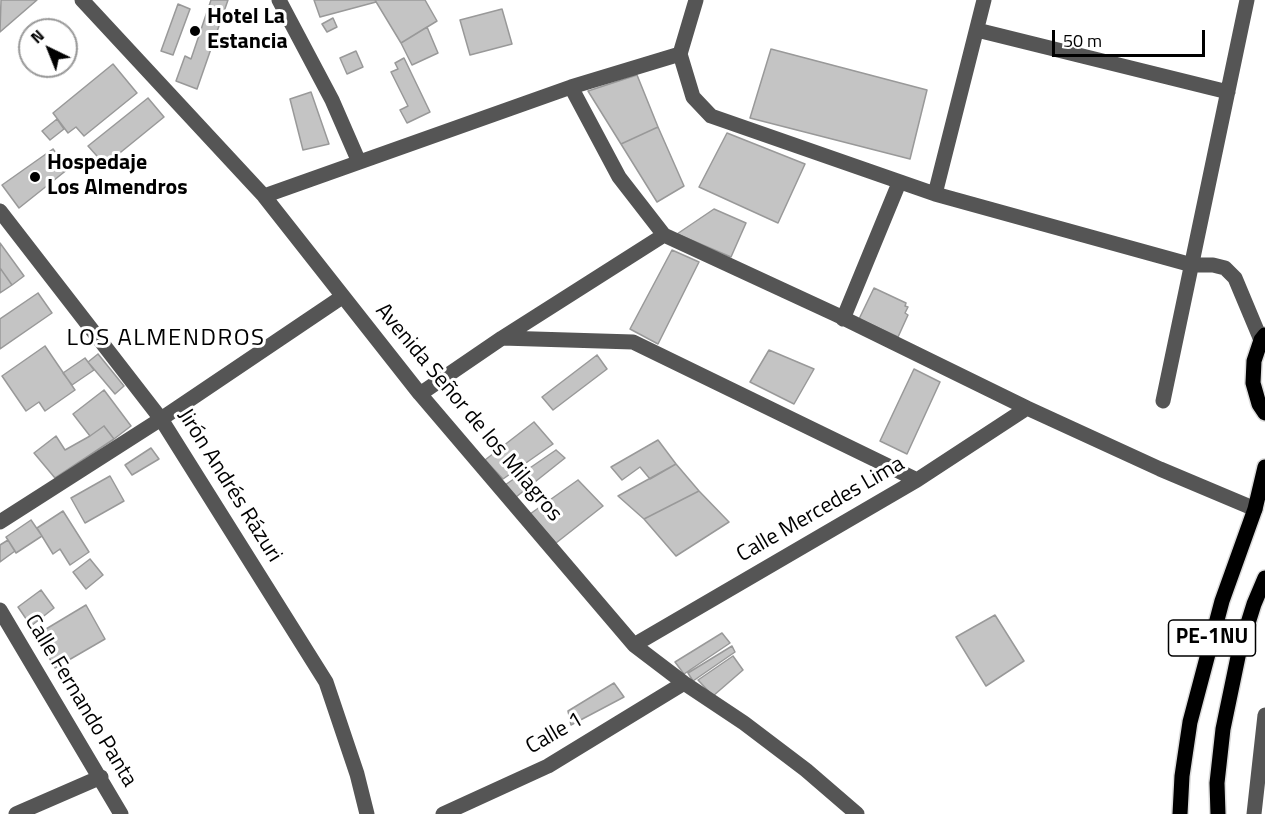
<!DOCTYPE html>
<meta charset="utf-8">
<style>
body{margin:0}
#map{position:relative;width:1265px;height:814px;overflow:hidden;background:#fff;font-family:"Titillium Web",sans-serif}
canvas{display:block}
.north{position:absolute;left:18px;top:18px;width:60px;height:60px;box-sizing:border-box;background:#fff;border:2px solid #999;border-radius:50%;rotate:317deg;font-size:16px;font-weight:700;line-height:24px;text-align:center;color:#000}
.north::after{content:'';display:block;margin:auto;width:21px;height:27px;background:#000;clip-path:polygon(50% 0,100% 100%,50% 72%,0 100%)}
.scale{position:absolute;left:1052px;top:30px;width:153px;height:27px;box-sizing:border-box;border:3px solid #000;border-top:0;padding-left:8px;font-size:18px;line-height:21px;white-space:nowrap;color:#000;-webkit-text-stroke:4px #fff;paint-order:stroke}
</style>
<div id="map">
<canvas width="1265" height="814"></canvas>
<div class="north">N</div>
<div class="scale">50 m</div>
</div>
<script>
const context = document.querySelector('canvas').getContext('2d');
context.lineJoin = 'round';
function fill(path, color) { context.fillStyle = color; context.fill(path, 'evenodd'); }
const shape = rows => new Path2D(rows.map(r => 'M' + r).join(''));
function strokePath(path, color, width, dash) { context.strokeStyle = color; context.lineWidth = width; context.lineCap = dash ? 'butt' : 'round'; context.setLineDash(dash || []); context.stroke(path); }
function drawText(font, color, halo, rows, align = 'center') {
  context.font = font + ' "Titillium Web",sans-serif'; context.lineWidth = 6; context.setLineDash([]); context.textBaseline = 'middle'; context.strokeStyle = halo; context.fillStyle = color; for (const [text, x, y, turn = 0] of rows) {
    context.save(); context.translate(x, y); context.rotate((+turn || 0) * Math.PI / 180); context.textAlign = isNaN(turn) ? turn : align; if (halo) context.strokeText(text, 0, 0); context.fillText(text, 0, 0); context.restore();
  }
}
const building = shape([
 [1,0,37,0,0,32,1,0],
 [211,0,228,0,197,89,176,81,185,56,191,59,211,0],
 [314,0,375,0,376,2,320,17,314,0],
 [375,0,425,0,437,21,401,43,375,0],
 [178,4,190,9,173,55,161,51,178,4],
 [502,9,512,44,470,55,460,20,502,9],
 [333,18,337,27,327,32,322,24,333,18],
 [427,27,438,53,412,65,401,43,427,27],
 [771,49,927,90,910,159,750,118,771,49],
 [356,51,363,67,347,74,340,58,356,51],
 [404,58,430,112,407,123,400,110,408,106,391,72,398,69,395,63,404,58],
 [113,64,137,93,84,136,76,127,68,133,53,113,113,64],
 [637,75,658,127,621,144,588,91,637,75],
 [311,92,329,144,303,150,290,99,311,92],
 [148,98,164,117,105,165,88,146,148,98],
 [57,119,64,129,50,140,42,131,57,119],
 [658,127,684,186,657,202,621,144,658,127],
 [727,133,805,164,778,223,699,187,727,133],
 [53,149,68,169,19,208,2,185,53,149],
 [714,209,746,223,731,257,677,234,714,209],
 [0,243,24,276,12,285,0,268,0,243],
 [672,250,699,262,658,344,630,329,672,250],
 [0,268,12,285,0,293,0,268],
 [874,288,906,303,905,306,908,307,905,313,908,315,898,337,859,319,874,288],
 [38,293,52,313,0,349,0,319,38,293],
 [45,346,75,390,45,411,39,402,26,411,2,376,45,346],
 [769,350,814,369,794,404,750,382,769,350],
 [98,354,124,386,115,394,88,362,98,354],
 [597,355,607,369,553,410,542,397,597,355],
 [85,358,94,370,72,385,63,373,85,358],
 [914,369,940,382,907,454,880,441,914,369],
 [104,390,131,426,114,439,104,426,90,436,73,414,104,390],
 [534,422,553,444,503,479,485,460,534,422],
 [104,426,114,439,55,478,34,453,56,436,65,450,90,436,104,426],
 [658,440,676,464,650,479,640,467,622,480,611,467,658,440],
 [151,448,159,459,132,475,125,465,151,448],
 [556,450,565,458,516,497,505,485,556,450],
 [676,464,699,491,644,519,618,496,676,464],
 [110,476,124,501,85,523,71,498,110,476],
 [578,480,603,506,556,543,530,514,578,480],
 [699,491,729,522,676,556,644,519,699,491],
 [63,511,89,552,70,565,60,549,53,554,37,528,63,511],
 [31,520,42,536,16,553,6,537,31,520],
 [8,540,15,551,0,562,0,545,8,540],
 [90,559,103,575,86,589,73,572,90,559],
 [41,590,54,608,31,626,18,607,41,590],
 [86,605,105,639,55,668,36,635,86,605],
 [995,615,1024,661,986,686,956,637,995,615],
 [722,633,730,643,684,674,675,662,722,633],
 [732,646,735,652,693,681,688,673,732,646],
 [733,656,743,670,713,696,698,680,733,656],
 [614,683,624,697,571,725,568,711,614,683]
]);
fill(building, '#c4c4c4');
strokePath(building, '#999', 1.5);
const major = shape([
 [1265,335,1261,340,1254,361,1253,383,1259,404,1265,413],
 [1180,814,1182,776,1190,722,1222,601,1255,509,1265,467],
 [1218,814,1217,783,1223,729,1239,652,1254,604,1265,578]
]);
strokePath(major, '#dbdbdb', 18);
strokePath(shape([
 [82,0,264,196,420,394,634,645,684,683,744,723,806,770,857,814],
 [279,0,332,100,359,162],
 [977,30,1228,92],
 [680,54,696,0],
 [571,87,619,177,664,235,837,315,1027,408,1160,469,1255,509],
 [935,194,984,0],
 [264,196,571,87,680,54,693,97,711,116,935,194,1192,265,1213,265,1225,268,1235,278,1261,340],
 [0,211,161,419,326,682,357,774,367,814],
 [843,319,899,183],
 [502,338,633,342,917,480],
 [420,394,502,338,664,235],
 [1163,401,1247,0],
 [0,522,161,419,342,297],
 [0,610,121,814],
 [634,645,917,480,1027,408],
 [16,814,101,777],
 [443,814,548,766,684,683],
 [1254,814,1265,715]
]), '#555', 15);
strokePath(major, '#000', 15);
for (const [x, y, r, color] of [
 [195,31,6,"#000"],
 [35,177,6,"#000"]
]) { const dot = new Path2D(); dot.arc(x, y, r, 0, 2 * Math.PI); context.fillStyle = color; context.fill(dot); strokePath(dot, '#fff', 2); }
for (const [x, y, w] of [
 [1212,638,87]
]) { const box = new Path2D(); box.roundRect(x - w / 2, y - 18, w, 36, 4.5); context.fillStyle = '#fff'; context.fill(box); strokePath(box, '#000', 1.5); }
drawText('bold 21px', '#000', null, [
 ["PE-1NU",1212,638]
]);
drawText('bold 22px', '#000', '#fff', [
 ["Hotel La",207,18],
 ["Estancia",207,43],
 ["Hospedaje",47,164],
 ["Los Almendros",47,189]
], 'left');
drawText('22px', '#000', '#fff', [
 ["Avenida Señor de los Milagros",468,413,50],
 ["Jirón Andrés Rázuri",229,486,58],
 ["Calle Mercedes Lima",821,510,-30],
 ["Calle Fernando Panta",80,701,59],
 ["Calle 1",555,734,-30]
]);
context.letterSpacing = '1.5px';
drawText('24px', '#000', '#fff', [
 ["LOS ALMENDROS",166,339]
]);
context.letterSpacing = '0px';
</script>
